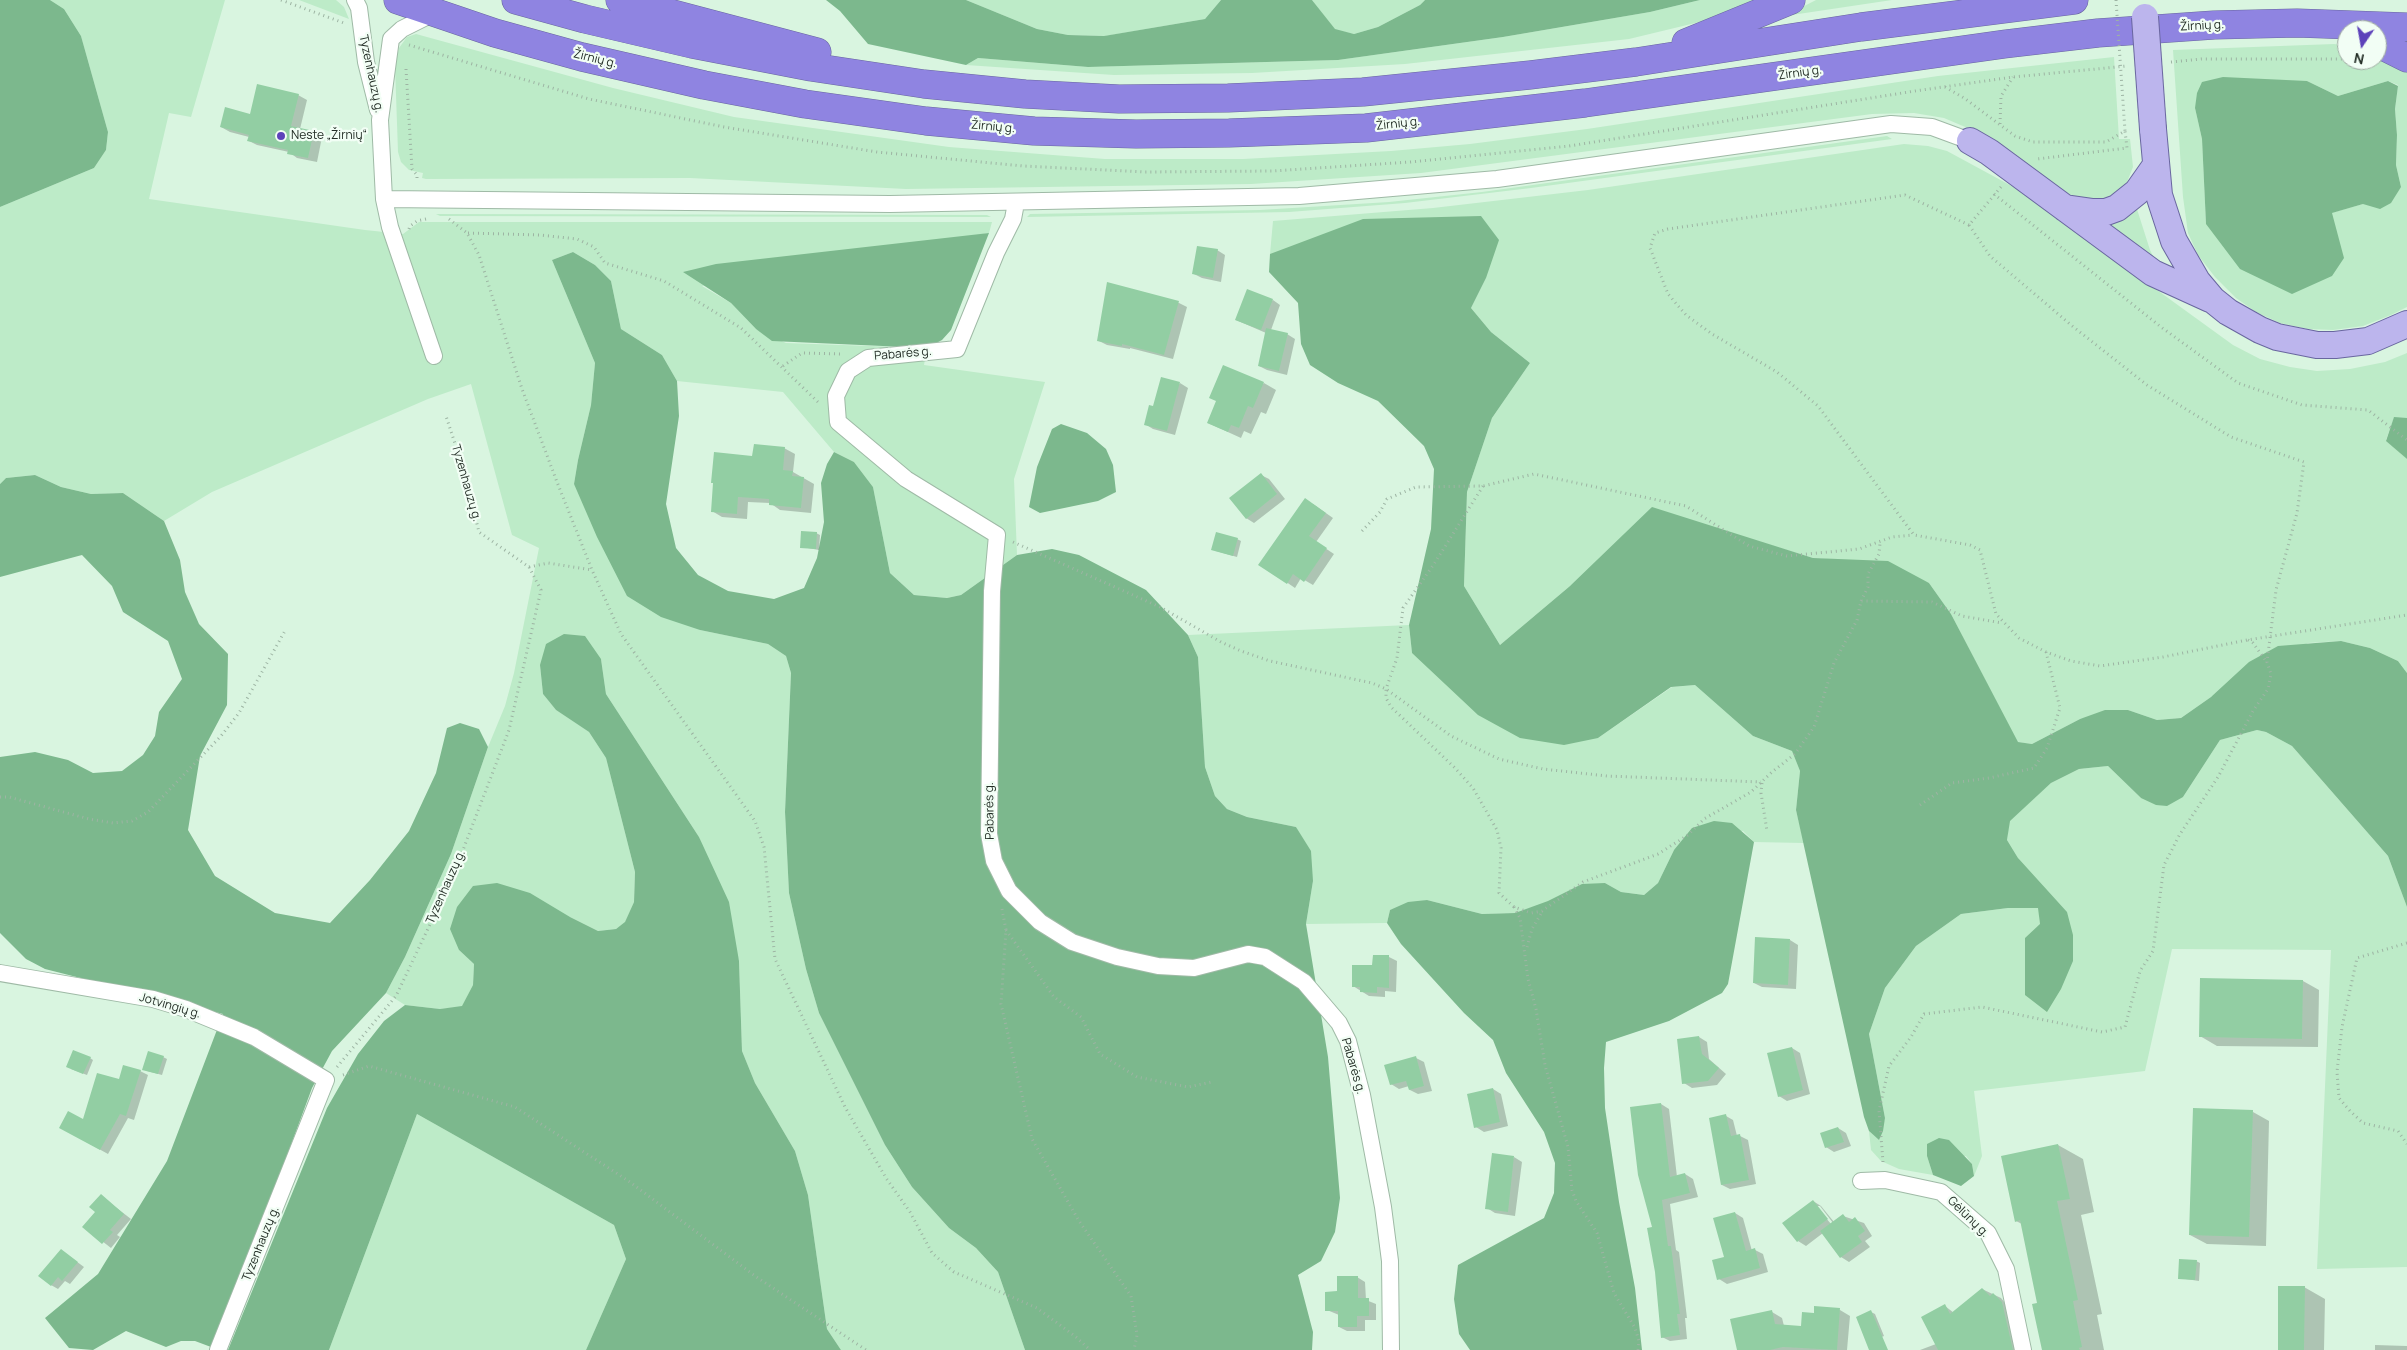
<!DOCTYPE html>
<meta charset="utf-8">
<style>
body{margin:0}
#map{position:relative;width:2407px;height:1350px;overflow:hidden;background:#d9f5e0;font-family:Manrope,sans-serif}
canvas{display:block}
.north{position:absolute;left:2337px;top:20px;width:50px;height:50px;box-sizing:border-box;background:#f2fef5;border:1px solid #9faaa2;border-radius:50%;rotate:192deg;font-size:14px;font-weight:700;line-height:20px;text-align:center;color:#222d25}
.north::after{content:'';display:block;margin:auto;width:18px;height:22px;background:#5d42ba;clip-path:polygon(50% 0,100% 100%,50% 72%,0 100%)}
</style>
<div id="map">
<canvas width="2407" height="1350"></canvas>
<div class="north">N</div>
</div>
<script>
const context = document.querySelector('canvas').getContext('2d');
context.lineJoin = 'round';
function fill(path, color) { context.fillStyle = color; context.fill(path, 'evenodd'); }
const shape = rows => new Path2D(rows.map(r => 'M' + r).join(''));
function strokePath(path, color, width, dash) { context.strokeStyle = color; context.lineWidth = width; context.lineCap = dash ? 'butt' : 'round'; context.setLineDash(dash || []); context.stroke(path); }
function drawText(font, color, halo, rows, align = 'center') {
  context.font = font + ' Manrope,sans-serif'; context.lineWidth = 4.5; context.setLineDash([]); context.textBaseline = 'middle'; context.strokeStyle = halo; context.fillStyle = color; for (const [text, x, y, turn = 0] of rows) {
    context.save(); context.translate(x, y); context.rotate((+turn || 0) * Math.PI / 180); context.textAlign = isNaN(turn) ? turn : align; if (halo) context.strokeText(text, 0, 0); context.fillText(text, 0, 0); context.restore();
  }
}
fill(shape([
 [50,0,225,0,191,117,169,113,149,199,365,230,403,234,419,222,992,222,989,233,702,286,731,303,756,329,786,343,927,348,924,365,1045,382,1014,479,1017,555,961,595,947,598,914,595,890,573,873,487,854,462,834,452,783,392,677,381,662,355,621,329,611,281,595,265,573,252,552,260,595,363,591,405,578,460,574,484,700,630,768,644,786,656,791,673,785,812,789,893,806,969,819,1013,885,1145,912,1187,949,1228,976,1248,998,1272,1025,1350,841,1350,827,1329,808,1195,795,1151,755,1083,742,1051,739,961,699,837,606,694,601,659,540,665,543,694,556,710,589,732,606,758,635,872,634,902,625,923,616,929,598,931,570,917,459,950,474,964,473,985,462,1007,440,1009,405,1005,386,993,405,957,451,854,488,747,505,706,514,673,539,548,512,535,471,384,428,399,212,492,164,521,123,493,91,494,61,487,35,475,6,478,0,484,0,207,94,168,106,150,108,132,81,36,64,9],
 [299,0,336,0,344,7,349,19],
 [966,0,1221,0,1205,19,1105,36,1068,35,1037,29],
 [1312,0,1425,0,1420,5,1378,27,1354,34,1335,30],
 [1700,0,1758,0,1716,18,1629,39,1405,64,1252,73,1114,75,966,65,978,58,1088,67,1338,60,1503,37,1650,12],
 [1816,0,1892,0,1785,16],
 [416,34,613,88,734,117,949,147,1105,159,1243,159,1391,151,1470,144,1587,129,1938,76,2114,57,2119,139,2130,139,2133,167,2127,182,2115,197,2102,202,2070,197,1977,132,1944,118,1914,113,1872,114,1421,173,1251,184,906,189,690,178,426,179,422,178,423,173,409,170,401,162,398,152,395,66,399,48,407,37],
 [2334,44,2347,46,2347,60,2377,60,2377,52,2407,68,2407,307,2391,315,2363,326,2333,330,2308,329,2280,323,2256,312,2236,298,2215,277,2198,255,2188,233,2183,197,2173,50],
 [2307,81,2338,96,2388,81,2398,85,2395,109,2397,135,2396,165,2401,187,2363,204,2331,213,2206,224,2202,139,2195,108],
 [1887,136,1892,139,1531,188,1405,203,1289,212,1027,217,1030,214,1260,210,1389,202,1482,192],
 [1904,144,1928,146,1947,151,2019,190,2233,345,2260,359,2290,367,2317,371,2350,369,2385,362,2407,353,2407,418,2394,418,2386,440,2407,459,2407,673,2398,661,2370,648,2341,641,2308,643,2211,697,2181,718,2157,720,2128,710,2080,719,2032,744,2017,742,1951,614,1929,583,1842,560,1813,558,1740,536,1570,586,1500,645,1464,586,1467,492,1492,418,1530,363,1491,332,1471,308,1486,278,1270,254,1273,221,1433,208,1588,190],
 [2136,206,2150,250,2157,264,2107,223],
 [436,214,987,215,991,217,440,216],
 [1409,625,1412,653,1598,738,1672,687,1695,685,1753,736,1792,751,1800,771,1796,810,1804,843,1754,842,1743,831,1674,850,1658,883,1644,895,1621,892,1605,883,1515,913,1482,914,1427,900,1390,910,1387,923,1306,924,1313,881,1296,827,1247,817,1227,809,1215,796,1205,767,1198,657,1188,635],
 [2257,730,2266,732,2292,746,2388,856,2407,907,2407,1267,2317,1269,2331,950,2172,949,2145,1071,1974,1091,1982,1156,1974,1176,1972,1164,1966,1156,1927,1156,1933,1175,1899,1169,1881,1161,1871,1150,1869,1131,1879,1140,1885,1118,1869,1034,1885,988,1916,946,1961,914,2008,908,2039,908,2040,924,2073,961,2018,858,2007,840,2009,821,2051,783,2079,769,2108,766,2141,798,2183,797,2220,740],
 [417,1114,614,1225,626,1259,586,1350,329,1350]
]), '#bdebc8');
fill(shape([
 [0,0,50,0,64,9,81,36,108,132,106,150,94,168,0,207],
 [826,0,966,0,1037,29,1068,35,1104,36,1205,19,1221,0,1312,0,1335,29,1354,34,1378,27,1420,5,1425,0,1700,0,1650,12,1503,37,1338,60,1088,67,978,58,966,65,868,44,840,11],
 [2223,77,2307,81,2338,96,2388,81,2398,86,2395,109,2397,135,2396,165,2401,187,2391,203,2380,209,2363,204,2332,213,2344,258,2332,276,2292,294,2240,269,2206,224,2202,139,2195,108,2197,93,2202,82],
 [1481,216,1499,240,1486,278,1471,308,1491,332,1530,363,1492,418,1467,492,1464,586,1500,645,1570,586,1652,507,1813,558,1888,561,1929,583,1951,614,2018,742,2032,744,2080,719,2105,710,2128,710,2157,720,2181,718,2211,697,2249,662,2278,646,2341,641,2370,648,2398,661,2407,673,2407,907,2388,856,2292,746,2266,732,2257,730,2220,740,2183,797,2167,806,2156,805,2141,798,2108,766,2079,769,2051,783,2010,821,2007,840,2018,858,2067,912,2073,935,2073,961,2061,989,2047,1012,2025,995,2025,938,2040,924,2038,908,2008,908,1961,914,1916,946,1885,988,1869,1034,1885,1118,1883,1131,1879,1140,1869,1131,1864,1117,1796,810,1800,771,1792,751,1753,736,1695,685,1671,687,1598,738,1564,745,1520,738,1478,715,1412,653,1409,625,1431,529,1434,469,1424,446,1378,401,1338,383,1310,365,1301,344,1298,303,1269,272,1270,254,1363,219],
 [989,233,951,330,942,340,927,348,772,341,756,329,731,303,683,272,716,264],
 [573,252,595,265,611,281,621,329,662,355,677,381,679,416,666,504,676,548,698,575,728,591,774,599,804,588,817,558,824,522,821,483,827,464,834,452,854,462,873,487,890,573,914,595,947,598,961,595,1017,555,1052,549,1079,555,1146,590,1188,635,1198,657,1205,767,1215,796,1227,809,1247,817,1296,827,1311,851,1313,881,1306,924,1328,1057,1340,1198,1335,1232,1321,1261,1298,1275,1313,1332,1312,1350,1025,1350,998,1272,976,1248,949,1228,912,1187,885,1145,819,1013,806,969,789,893,785,812,791,673,786,656,768,644,700,630,661,617,627,596,597,537,574,484,578,460,591,405,595,363,552,260],
 [2394,417,2407,418,2407,459,2386,441],
 [1061,424,1087,433,1106,449,1113,465,1116,492,1098,501,1040,513,1029,507,1037,467,1052,429],
 [35,475,61,487,91,494,123,493,164,521,180,560,185,592,199,624,228,654,227,705,200,756,188,830,215,876,275,913,330,923,370,880,409,831,436,773,447,728,460,723,479,729,488,747,451,854,405,957,386,993,332,1051,312,1088,258,1234,211,1347,195,1341,181,1341,166,1347,126,1331,93,1350,69,1348,45,1318,98,1274,167,1161,223,1014,45,969,26,959,0,933,0,757,35,752,68,760,93,773,122,771,143,755,155,736,159,712,182,679,168,641,123,612,112,586,82,555,0,577,0,484,6,478],
 [564,634,585,636,601,659,606,694,699,837,729,902,739,961,742,1051,755,1083,795,1151,808,1195,827,1329,841,1350,586,1350,626,1259,614,1225,417,1114,329,1350,228,1350,327,1108,358,1054,384,1021,405,1005,440,1009,462,1006,473,985,474,964,459,950,450,929,457,907,473,886,497,883,530,893,570,917,598,931,616,929,625,922,634,902,635,872,606,758,589,732,556,710,543,694,540,665,546,644],
 [1714,821,1732,823,1754,842,1728,984,1722,993,1669,1021,1606,1042,1604,1068,1605,1108,1619,1202,1635,1288,1642,1350,1470,1350,1459,1334,1454,1299,1458,1265,1544,1218,1554,1193,1555,1163,1544,1132,1506,1073,1493,1040,1464,1013,1401,944,1387,923,1390,910,1408,902,1427,900,1482,914,1515,913,1548,901,1582,884,1605,883,1621,892,1644,895,1658,883,1674,850,1692,828],
 [1939,1138,1949,1140,1972,1164,1974,1176,1961,1186,1933,1175,1927,1156,1927,1144]
]), '#7cb88d');
fill(shape([
 [298,95,307,100,300,129,313,132,322,137,317,162,297,158,289,152,257,145,249,141,249,137,230,132,221,127],
 [1217,250,1225,255,1221,282,1202,278,1194,274],
 [1108,284,1179,303,1187,307,1173,359,1130,348,1130,349,1107,345,1099,341],
 [1273,300,1280,305,1271,330,1287,334,1295,339,1287,375,1267,370,1259,366,1266,333,1236,320],
 [1180,383,1188,388,1175,435,1153,429,1145,424,1154,408],
 [1264,383,1276,390,1266,414,1261,412,1251,434,1244,431,1241,438,1208,423],
 [784,448,795,454,793,472,814,484,811,513,780,510,770,503,748,502,747,519,722,517,712,511,754,458],
 [1261,475,1269,479,1285,499,1254,523,1246,518],
 [1313,504,1333,518,1316,542,1334,554,1313,585,1301,578,1295,588,1260,564],
 [816,533,820,535,819,550,802,547],
 [1237,539,1241,541,1237,557,1216,551],
 [1790,940,1798,945,1796,989,1762,987,1754,983],
 [1374,956,1389,957,1397,961,1396,992,1385,991,1385,997,1369,996,1353,986,1374,967],
 [2303,981,2319,990,2318,1047,2217,1046,2200,1036],
 [1699,1037,1707,1042,1709,1059,1726,1074,1717,1085,1692,1088,1684,1083],
 [1792,1048,1800,1053,1810,1094,1787,1101,1779,1096],
 [163,1057,167,1059,162,1075,147,1071],
 [90,1058,93,1060,87,1075,71,1069],
 [1416,1058,1424,1062,1432,1091,1418,1094,1410,1090,1409,1086,1399,1089,1391,1084],
 [140,1071,148,1075,134,1120,128,1118,108,1154,61,1128,84,1121,120,1081],
 [1493,1089,1501,1094,1508,1126,1484,1132,1476,1127],
 [1661,1104,1669,1109,1677,1177,1685,1174,1693,1179,1698,1197,1670,1204,1676,1250,1679,1252,1687,1318,1685,1318,1687,1339,1670,1341,1662,1337,1654,1228],
 [2253,1112,2269,1121,2266,1246,2207,1244,2190,1235],
 [1726,1116,1733,1120,1737,1136,1740,1136,1748,1140,1756,1184,1730,1189,1722,1185],
 [1838,1128,1846,1133,1851,1146,1834,1152,1826,1147],
 [2058,1145,2083,1159,2094,1212,2081,1215,2102,1314,2097,1315,2104,1350,2043,1350,2039,1303,2022,1224,2016,1221],
 [1514,1157,1522,1162,1515,1216,1495,1213,1487,1208],
 [101,1196,131,1219,117,1235,120,1237,111,1248,84,1227,97,1212],
 [1813,1201,1821,1206,1834,1222,1843,1216,1864,1223,1872,1236,1865,1241,1870,1247,1849,1262,1841,1257,1823,1233,1806,1246,1798,1241],
 [1816,1206,1820,1206,1833,1223,1831,1224],
 [1735,1213,1743,1218,1752,1251,1755,1250,1763,1254,1768,1272,1727,1284,1719,1279],
 [61,1250,84,1267,70,1284,65,1281,58,1289,51,1285],
 [2196,1261,2200,1263,2199,1281,2179,1278],
 [1357,1277,1365,1282,1366,1300,1376,1304,1376,1320,1365,1320,1365,1331,1347,1331,1339,1327,1339,1315,1327,1310,1339,1293],
 [2304,1287,2325,1299,2324,1350,2279,1350],
 [1982,1289,2001,1298,2009,1308,2019,1350,1920,1350,1936,1344,1945,1306,1954,1313],
 [1840,1310,1850,1316,1847,1350,1739,1350,1772,1312,1782,1318,1784,1326,1802,1327,1815,1315],
 [1871,1312,1875,1314,1884,1336,1870,1342],
 [2375,1345,2407,1346,2407,1350,2375,1350]
]), '#0003');
fill(shape([
 [257,84,299,94,291,126,314,131,308,158,287,154,288,150,247,141,249,135,220,127,225,107,250,114],
 [1197,246,1218,249,1213,278,1192,274],
 [1107,282,1179,301,1164,355,1122,344,1122,346,1097,341],
 [1247,289,1273,299,1261,330,1235,320],
 [1266,328,1288,333,1279,371,1258,366],
 [1223,365,1264,382,1253,408,1248,406,1239,428,1231,425,1228,432,1207,423,1216,401,1209,398],
 [1161,377,1180,382,1167,431,1144,425,1149,405,1153,406],
 [754,444,785,447,783,470,793,471,792,476,804,477,801,508,769,505,769,499,738,497,737,514,711,512,713,483,711,483,714,452,752,456],
 [1261,473,1277,494,1246,519,1229,498],
 [1305,498,1326,513,1309,536,1327,548,1304,582,1293,574,1287,584,1258,565],
 [801,531,817,532,816,549,800,548],
 [1216,532,1238,538,1233,556,1211,550],
 [1755,937,1790,939,1788,985,1753,983],
 [1373,955,1389,955,1389,988,1377,987,1377,993,1360,992,1360,987,1352,987,1352,965,1372,965],
 [2200,978,2303,980,2302,1039,2199,1037],
 [1699,1036,1702,1054,1719,1068,1708,1081,1682,1084,1677,1039],
 [1792,1047,1803,1090,1778,1097,1767,1053],
 [73,1050,91,1057,83,1074,66,1067],
 [148,1051,164,1056,158,1074,142,1070],
 [1416,1056,1424,1086,1409,1090,1406,1081,1390,1085,1384,1065],
 [123,1065,141,1070,126,1116,120,1114,100,1150,59,1128,68,1111,83,1119,97,1073,119,1079],
 [1493,1088,1500,1122,1474,1128,1467,1094],
 [1661,1103,1670,1177,1685,1173,1690,1193,1662,1200,1668,1246,1671,1246,1680,1314,1677,1314,1680,1335,1661,1338,1655,1272,1647,1228,1652,1227,1638,1175,1630,1107],
 [2193,1108,2253,1110,2249,1237,2189,1235],
 [1726,1114,1731,1136,1740,1134,1749,1180,1721,1185,1709,1118],
 [1838,1127,1844,1142,1825,1148,1820,1133],
 [2058,1144,2070,1199,2057,1201,2078,1300,2073,1301,2082,1347,2079,1348,2080,1350,2042,1350,2032,1304,2037,1303,2020,1220,2015,1222,2001,1156],
 [1492,1153,1514,1156,1508,1212,1485,1209],
 [101,1194,124,1214,110,1230,113,1232,102,1244,82,1227,95,1212,89,1207],
 [1813,1200,1828,1219,1797,1242,1782,1223],
 [1735,1212,1746,1251,1755,1248,1760,1268,1717,1280,1712,1260,1724,1257,1713,1218],
 [1843,1214,1849,1222,1855,1217,1865,1231,1858,1236,1862,1242,1840,1258,1820,1231],
 [61,1249,78,1262,62,1281,58,1277,51,1286,38,1276],
 [2179,1259,2197,1260,2195,1280,2178,1279],
 [1337,1276,1358,1276,1358,1298,1369,1298,1369,1316,1357,1316,1357,1327,1338,1327,1338,1311,1325,1311,1325,1292,1337,1291],
 [2278,1286,2305,1286,2304,1350,2278,1350],
 [1982,1288,1990,1296,1993,1293,2002,1302,2013,1350,1938,1350,1921,1317,1945,1304,1950,1314],
 [1814,1306,1840,1308,1837,1350,1783,1347,1770,1350,1737,1350,1730,1319,1772,1310,1775,1324,1801,1326,1802,1312,1814,1313],
 [1871,1310,1888,1350,1869,1350,1856,1317]
]), '#92cea3');
const street = shape([
 [355,0,359,8,366,62,378,110],
 [384,199,890,204,1299,196,1497,179,1891,124,1932,127,1970,141],
 [1016,203,1013,219,996,253,957,349,868,358,848,371,836,396,838,422,906,479,997,535,992,591,989,834,994,861,1009,891,1040,922,1072,942,1117,957,1158,966,1194,968,1248,954,1265,957,1304,982,1339,1023,1348,1041,1362,1095,1383,1207,1390,1261,1391,1350],
 [434,356,390,227,384,199,380,120,391,39,402,29,434,13],
 [0,973,153,999,186,1009,254,1037,326,1080,218,1350],
 [1861,1181,1885,1180,1941,1192,1988,1233,2006,1269,2023,1350]
]);
const primary = shape([
 [2153,129,2159,195,2174,241,2197,281,2213,300,2228,312,2260,330,2277,337,2317,345,2335,345,2368,341,2407,324],
 [1970,141,1989,152,2153,273,2210,299],
 [2065,208,2093,212,2106,212,2117,208,2137,192,2156,165]
]);
const highway = shape([
 [398,0,495,33,582,57,704,85,805,104,926,121,1034,131,1136,134,1229,133,1366,128,1585,103,2005,44,2098,33,2214,25,2297,23,2407,27],
 [516,0,585,19,692,44,811,67,924,84,1025,94,1119,99,1228,98,1363,92,1530,75,1636,62,1861,27,2074,0],
 [620,0,817,52],
 [1686,43,1791,0],
 [2377,43,2407,58]
]);
strokePath(street, '#9fbaa6', 18);
strokePath(primary, '#69669f', 28);
strokePath(highway, '#69669f', 29);
strokePath(shape([
 [281,0,344,23],
 [409,45,589,99,724,127,877,152,1023,166,1145,172,1272,171,1410,162,1569,146,1915,91,2013,77,2127,66],
 [2171,62,2201,59,2347,59],
 [406,69,412,169,417,175,417,182],
 [1945,87,1964,98,2015,136,2033,142,2106,142,2125,131,2127,148,2037,159],
 [2000,124,2001,96,2013,77],
 [1994,194,2161,327,2238,383,2302,405,2368,410,2407,440],
 [449,219,467,233,479,255,522,389,557,482,592,570,621,634,755,821,764,847,775,959,845,1107,886,1178,910,1212,932,1253,954,1272,1037,1308,1076,1337,1090,1350],
 [1969,225,1905,195,1668,229,1655,233,1650,248,1668,294,1686,315,1712,334,1777,372,1818,406,1914,535,1970,545,1980,550,1996,614,2019,638,2046,652,2071,661,2100,666,2163,657,2247,640,2407,615],
 [409,229,410,226,417,221,426,219],
 [468,233,540,235,577,239,594,247,605,263,664,281,741,328,818,402],
 [783,366,802,353,843,354],
 [1483,486,1434,564,1403,608,1397,658,1386,689,1386,698,1391,707,1454,767,1473,788,1497,830,1501,848,1499,893,1514,907,1531,913,1542,911,1583,882,1658,854,1688,835,1704,819,1751,792,1772,772,1795,754,1814,727,1834,663,1857,620,1861,601,1932,602,1962,616,2002,623],
 [1362,531,1380,512,1387,499,1416,487,1483,486,1534,474,1686,506,1749,546,1787,556,1859,549,1892,537,1913,535],
 [1013,542,1160,607,1221,642,1241,651,1270,661,1372,683,1386,689,1451,736,1499,759,1543,769,1607,776,1761,782],
 [529,567,548,563,592,570],
 [1861,601,1868,587,1868,574,1879,554,1880,543],
 [2248,640,2253,643,2266,661],
 [1762,783,1761,793,1767,831],
 [0,797,9,797,89,819,113,823,132,821,148,812,221,736,239,713,286,629],
 [1920,805,1952,783,1989,778,2034,768,2047,748,2060,708,2046,652],
 [1514,907,1520,918,1528,979,1536,1009,1545,1065,1568,1147,1572,1190,1576,1201,1597,1233,1614,1293,1635,1328,1639,1341,1638,1350],
 [1002,909,1006,930,1001,1004,1032,1139,1079,1221,1131,1296,1137,1335,1134,1350],
 [1006,930,1054,997,1081,1017,1100,1054,1137,1077,1188,1087,1212,1082],
 [2407,943,2357,958,2342,1027,2337,1072,2339,1098,2350,1111,2363,1123,2398,1131,2407,1144],
 [1527,947,1532,929,1542,912],
 [337,1067,396,996,453,876,509,730,541,590,529,567,479,532,464,471,446,416],
 [343,1075,369,1066,515,1107,630,1182,755,1276,866,1350],
 [1883,1162,1879,1111,1889,1066,1911,1037,1924,1014,1982,1007,2102,1032,2125,1027,2140,971,2153,951,2164,865,2180,834,2218,777,2253,711,2268,689,2271,674,2267,662,2276,590,2297,513,2304,462,2231,437,2147,385,2071,325,1990,256,1969,225,2001,187]
]), '#9db4a3', 3, [1, 4]);
strokePath(street, '#fff', 16);
strokePath(primary, '#bcb5ed', 26);
strokePath(highway, '#8f84e1', 28);
const primaryBridge = shape([
 [2145,17,2153,129]
]);
strokePath(primaryBridge, '#69669f', 28, []);
strokePath(shape([
 [2116,0,2125,131]
]), '#9db4a3', 3, [1, 4]);
strokePath(primaryBridge, '#bcb5ed', 26);
for (const [x, y, r, color] of [
 [281,136,5,"#5d42ba"]
]) { const dot = new Path2D(); dot.arc(x, y, r, 0, 2 * Math.PI); context.fillStyle = color; context.fill(dot); strokePath(dot, '#f2fef5', 2); }
drawText('12px', '#222d25', '#f2fef5', [
 ["Žirnių g.",2202,26,-3],
 ["Žirnių g.",595,59,14],
 ["Žirnių g.",1800,73,-8],
 ["Tyzenhauzų g.",371,74,78],
 ["Žirnių g.",1398,124,-6],
 ["Žirnių g.",993,127,5],
 ["Pabarės g.",903,354,-5],
 ["Tyzenhauzų g.",466,483,74],
 ["Pabarės g.",990,811,-91],
 ["Tyzenhauzų g.",446,887,-66],
 ["Jotvingių g.",170,1006,16],
 ["Pabarės g.",1353,1066,74],
 ["Gėlūnų g.",1968,1217,44],
 ["Tyzenhauzų g.",261,1244,-68]
]);
drawText('12px', '#222d25', '#f2fef5', [
 ["Neste „Žirnių“",291,136]
], 'left');
</script>
